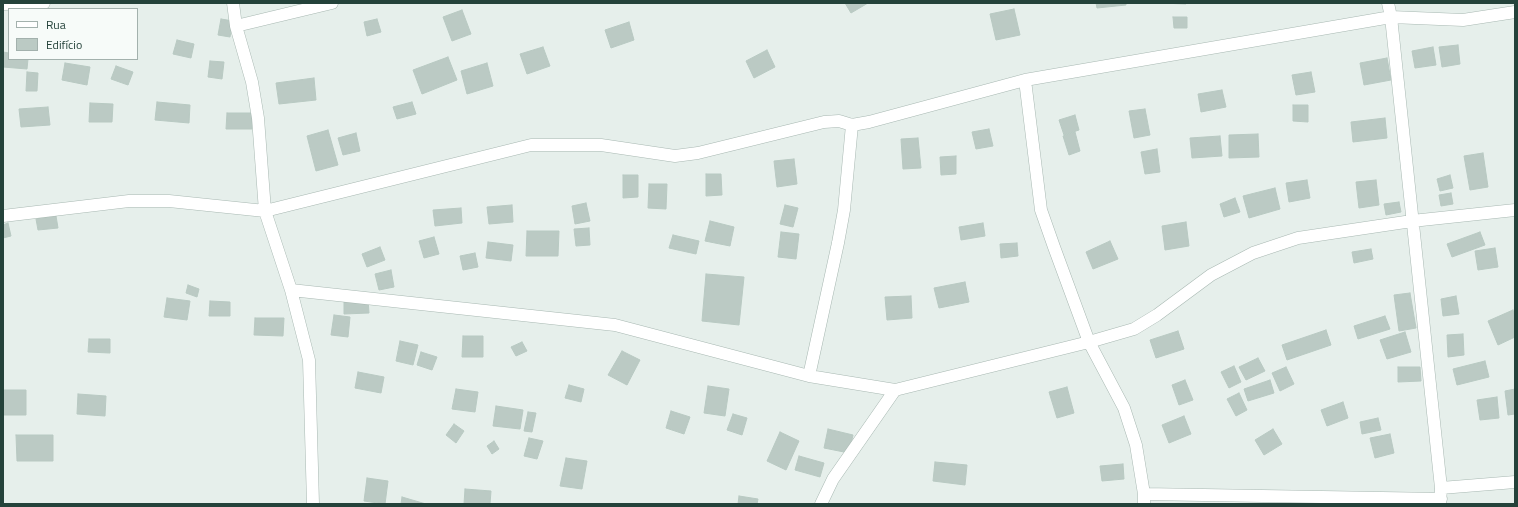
<!DOCTYPE html>
<meta charset="utf-8">
<style>
body{margin:0}
#map{position:relative;width:1518px;height:507px;overflow:hidden;background:#e6efeb;font-family:"Titillium Web",sans-serif}
canvas{display:block}
.frame{position:absolute;inset:0;border:4px solid #24423a;pointer-events:none}
.legend{position:absolute;left:8px;top:8px;width:130px;height:52px;box-sizing:border-box;background:#f7fbf9;border:1px solid #a3b1ad;margin:0;padding:5px 7px;list-style:none;font-size:12px;color:#24423a}
.legend li{display:flex;align-items:center;gap:8px;height:20px}
.legend b{width:20px;border:1px solid #a3b1ad}
</style>
<div id="map">
<canvas width="1518" height="507"></canvas>
<div class="frame"></div>
<ul class="legend">
<li><b style="height:5px;background:#fff"></b>Rua</li>
<li><b style="height:11px;background:#bbcac4"></b>Edifício</li>
</ul>
</div>
<script>
const context = document.querySelector('canvas').getContext('2d');
context.lineJoin = 'round';
function fill(path, color) { context.fillStyle = color; context.fill(path, 'evenodd'); }
const shape = rows => new Path2D(rows.map(r => 'M' + r).join(''));
function strokePath(path, color, width, dash) { context.strokeStyle = color; context.lineWidth = width; context.lineCap = dash ? 'butt' : 'round'; context.setLineDash(dash || []); context.stroke(path); }
const building = shape([
 [845,3,868,3,851,13,845,3],
 [1096,3,1126,3,1126,5,1097,8,1096,3],
 [1160,3,1186,3,1186,4,1160,3],
 [1014,9,1020,35,996,40,990,14,1014,9],
 [462,10,471,34,452,41,443,17,462,10],
 [1173,17,1187,17,1187,28,1174,28,1173,17],
 [221,19,233,21,230,37,218,35,221,19],
 [377,19,381,32,367,36,364,22,377,19],
 [629,22,634,40,611,48,605,30,629,22],
 [177,40,194,44,191,58,173,54,177,40],
 [1458,45,1460,64,1442,67,1439,47,1458,45],
 [543,47,550,66,527,74,520,54,543,47],
 [1433,47,1436,65,1415,68,1412,51,1433,47],
 [767,50,775,67,754,78,746,61,767,50],
 [3,52,9,53,9,59,28,59,27,69,3,67,3,52],
 [448,57,457,80,422,94,413,70,448,57],
 [1387,58,1391,80,1364,85,1360,63,1387,58],
 [210,61,224,62,222,79,208,77,210,61],
 [65,63,90,67,87,85,62,80,65,63],
 [487,63,493,86,467,94,461,71,487,63],
 [116,66,133,72,128,85,111,79,116,66],
 [27,72,38,73,37,91,26,91,27,72],
 [1311,72,1315,92,1296,95,1292,75,1311,72],
 [314,78,316,100,279,104,276,83,314,78],
 [1222,90,1226,107,1201,112,1198,94,1222,90],
 [157,102,190,105,189,123,155,120,157,102],
 [412,102,416,114,397,119,393,107,412,102],
 [90,103,113,104,112,122,89,122,90,103],
 [1293,105,1308,105,1308,122,1293,121,1293,105],
 [48,107,50,125,21,127,19,109,48,107],
 [1145,109,1150,135,1134,138,1129,111,1145,109],
 [227,113,253,113,252,129,226,129,227,113],
 [1075,115,1079,130,1064,135,1059,120,1075,115],
 [1385,118,1387,138,1353,142,1351,122,1385,118],
 [989,129,993,146,976,149,972,132,989,129],
 [328,130,338,165,316,171,307,136,328,130],
 [1075,132,1080,151,1069,155,1063,136,1075,132],
 [356,133,360,151,343,155,338,138,356,133],
 [1258,134,1259,157,1229,158,1229,135,1258,134],
 [1220,136,1222,156,1192,158,1190,138,1220,136],
 [918,138,921,168,903,169,901,139,918,138],
 [1157,149,1160,172,1145,174,1141,152,1157,149],
 [1483,153,1488,187,1470,190,1464,156,1483,153],
 [956,156,956,174,941,175,940,157,956,156],
 [794,159,797,184,777,187,774,161,794,159],
 [706,174,721,174,722,195,706,196,706,174],
 [623,175,638,175,638,197,623,198,623,175],
 [1450,175,1453,188,1440,191,1437,179,1450,175],
 [1307,180,1310,198,1289,202,1286,183,1307,180],
 [1376,180,1379,205,1359,208,1356,182,1376,180],
 [649,184,667,184,666,209,648,208,649,184],
 [1275,188,1280,209,1249,218,1243,196,1275,188],
 [1451,193,1453,204,1441,206,1439,195,1451,193],
 [1235,198,1240,212,1224,217,1220,204,1235,198],
 [1399,202,1401,212,1386,215,1384,204,1399,202],
 [586,203,590,221,575,224,572,206,586,203],
 [512,205,513,222,489,224,487,207,512,205],
 [785,205,798,208,793,227,780,224,785,205],
 [461,208,462,223,435,226,433,210,461,208],
 [56,216,58,228,38,230,36,219,56,216],
 [710,221,734,227,730,246,705,241,710,221],
 [1186,222,1189,246,1165,250,1162,226,1186,222],
 [8,223,11,236,3,238,3,225,8,223],
 [983,223,985,236,961,240,959,227,983,223],
 [589,228,590,245,576,246,574,229,589,228],
 [527,231,559,231,558,256,526,256,527,231],
 [781,232,799,234,796,259,778,257,781,232],
 [1480,232,1485,245,1452,257,1447,244,1480,232],
 [673,235,699,241,696,254,669,248,673,235],
 [434,237,439,254,424,258,419,241,434,237],
 [1110,241,1118,259,1093,269,1086,252,1110,241],
 [488,242,513,245,511,261,486,258,488,242],
 [1017,243,1018,256,1001,258,1000,244,1017,243],
 [380,247,385,260,367,267,362,254,380,247],
 [1495,248,1498,267,1478,270,1475,251,1495,248],
 [1371,249,1373,259,1354,263,1352,252,1371,249],
 [475,253,478,267,463,270,460,256,475,253],
 [391,270,394,287,379,290,375,274,391,270],
 [706,274,744,277,739,325,702,321,706,274],
 [965,282,969,302,939,308,934,288,965,282],
 [188,285,199,289,197,297,186,293,188,285],
 [1410,293,1416,328,1399,331,1394,295,1410,293],
 [911,296,912,318,887,320,885,297,911,296],
 [1456,296,1459,314,1443,316,1441,299,1456,296],
 [167,298,190,301,187,320,164,317,167,298],
 [368,299,369,313,344,314,344,300,368,299],
 [210,301,230,302,230,316,209,316,210,301],
 [1513,310,1515,315,1515,337,1498,345,1488,321,1513,310],
 [334,315,350,317,348,337,331,335,334,315],
 [1385,316,1390,329,1358,339,1354,326,1385,316],
 [255,318,284,318,283,336,254,335,255,318],
 [1326,330,1331,345,1287,360,1282,345,1326,330],
 [1178,331,1184,349,1156,358,1150,340,1178,331],
 [1405,332,1411,352,1387,359,1380,340,1405,332],
 [1463,334,1464,355,1448,357,1447,335,1463,334],
 [463,336,483,336,483,357,462,357,463,336],
 [89,339,110,339,110,353,88,352,89,339],
 [400,341,418,345,413,365,396,361,400,341],
 [522,342,527,351,516,356,511,347,522,342],
 [622,351,640,360,627,385,608,375,622,351],
 [421,352,437,357,432,370,417,365,421,352],
 [1258,358,1265,371,1246,380,1239,367,1258,358],
 [1485,361,1489,377,1457,385,1453,369,1485,361],
 [1234,366,1241,382,1229,388,1221,372,1234,366],
 [1286,367,1294,384,1280,391,1272,373,1286,367],
 [1398,367,1420,367,1421,381,1398,382,1398,367],
 [358,372,384,377,381,393,355,388,358,372],
 [1185,380,1193,400,1179,405,1172,385,1185,380],
 [1270,380,1274,393,1248,401,1244,389,1270,380],
 [569,385,584,389,581,402,565,398,569,385],
 [708,386,729,389,725,416,704,413,708,386],
 [1067,387,1074,413,1057,418,1049,392,1067,387],
 [456,389,478,392,475,412,452,409,456,389],
 [1515,389,1515,414,1508,415,1505,391,1515,389],
 [3,390,26,390,26,415,3,415,3,390],
 [1239,393,1247,410,1236,416,1227,399,1239,393],
 [78,394,106,396,105,416,77,414,78,394],
 [1497,397,1499,418,1480,420,1477,400,1497,397],
 [1343,402,1348,418,1327,426,1321,410,1343,402],
 [496,406,523,410,520,429,493,426,496,406],
 [671,411,690,417,684,434,666,428,671,411],
 [528,412,536,413,532,432,524,431,528,412],
 [733,414,747,418,742,435,727,430,733,414],
 [1184,416,1191,434,1169,443,1162,425,1184,416],
 [1378,418,1381,430,1362,434,1360,422,1378,418],
 [454,424,464,431,456,443,446,435,454,424],
 [828,429,853,435,849,453,824,448,828,429],
 [1273,429,1282,444,1264,455,1255,440,1273,429],
 [780,432,799,441,786,470,767,461,780,432],
 [1390,434,1394,453,1375,458,1370,438,1390,434],
 [16,435,53,435,53,461,17,461,16,435],
 [529,438,543,441,537,459,524,456,529,438],
 [494,441,499,449,492,454,487,446,494,441],
 [799,456,824,463,820,477,795,470,799,456],
 [566,458,587,461,582,489,560,486,566,458],
 [935,462,967,465,965,485,933,481,935,462],
 [1123,464,1124,479,1102,481,1100,466,1123,464],
 [367,478,388,481,385,504,364,501,367,478],
 [465,489,491,491,490,504,464,504,465,489],
 [739,496,758,499,757,504,738,504,739,496],
 [402,497,426,504,401,504,402,497]
]);
fill(building, '#bbcac4');
strokePath(building, '#b8c9c2', 1);
const minor = shape([
 [233,3,236,26,252,82,258,118,265,211,291,290,309,360,313,504],
 [1388,3,1391,17,1441,488,1440,504],
 [3,4,44,3],
 [236,26,332,3],
 [1025,80,1041,210,1054,247,1089,342,1124,408,1136,445,1144,494,1144,504],
 [3,216,129,201,169,201,265,211,531,145,601,145,675,156,698,153,824,122,839,121,852,125,869,122,1025,80,1391,17,1463,20,1515,12],
 [291,290,615,325,809,376,895,390,1089,342,1134,329,1157,315,1211,275,1253,253,1298,238,1412,221,1515,210],
 [809,376,838,243,844,210,852,125],
 [1441,488,1515,482],
 [1144,494,1441,499],
 [821,504,833,479,895,390]
]);
strokePath(minor, '#a8b8b2', 13);
strokePath(minor, '#fff', 12);
</script>
